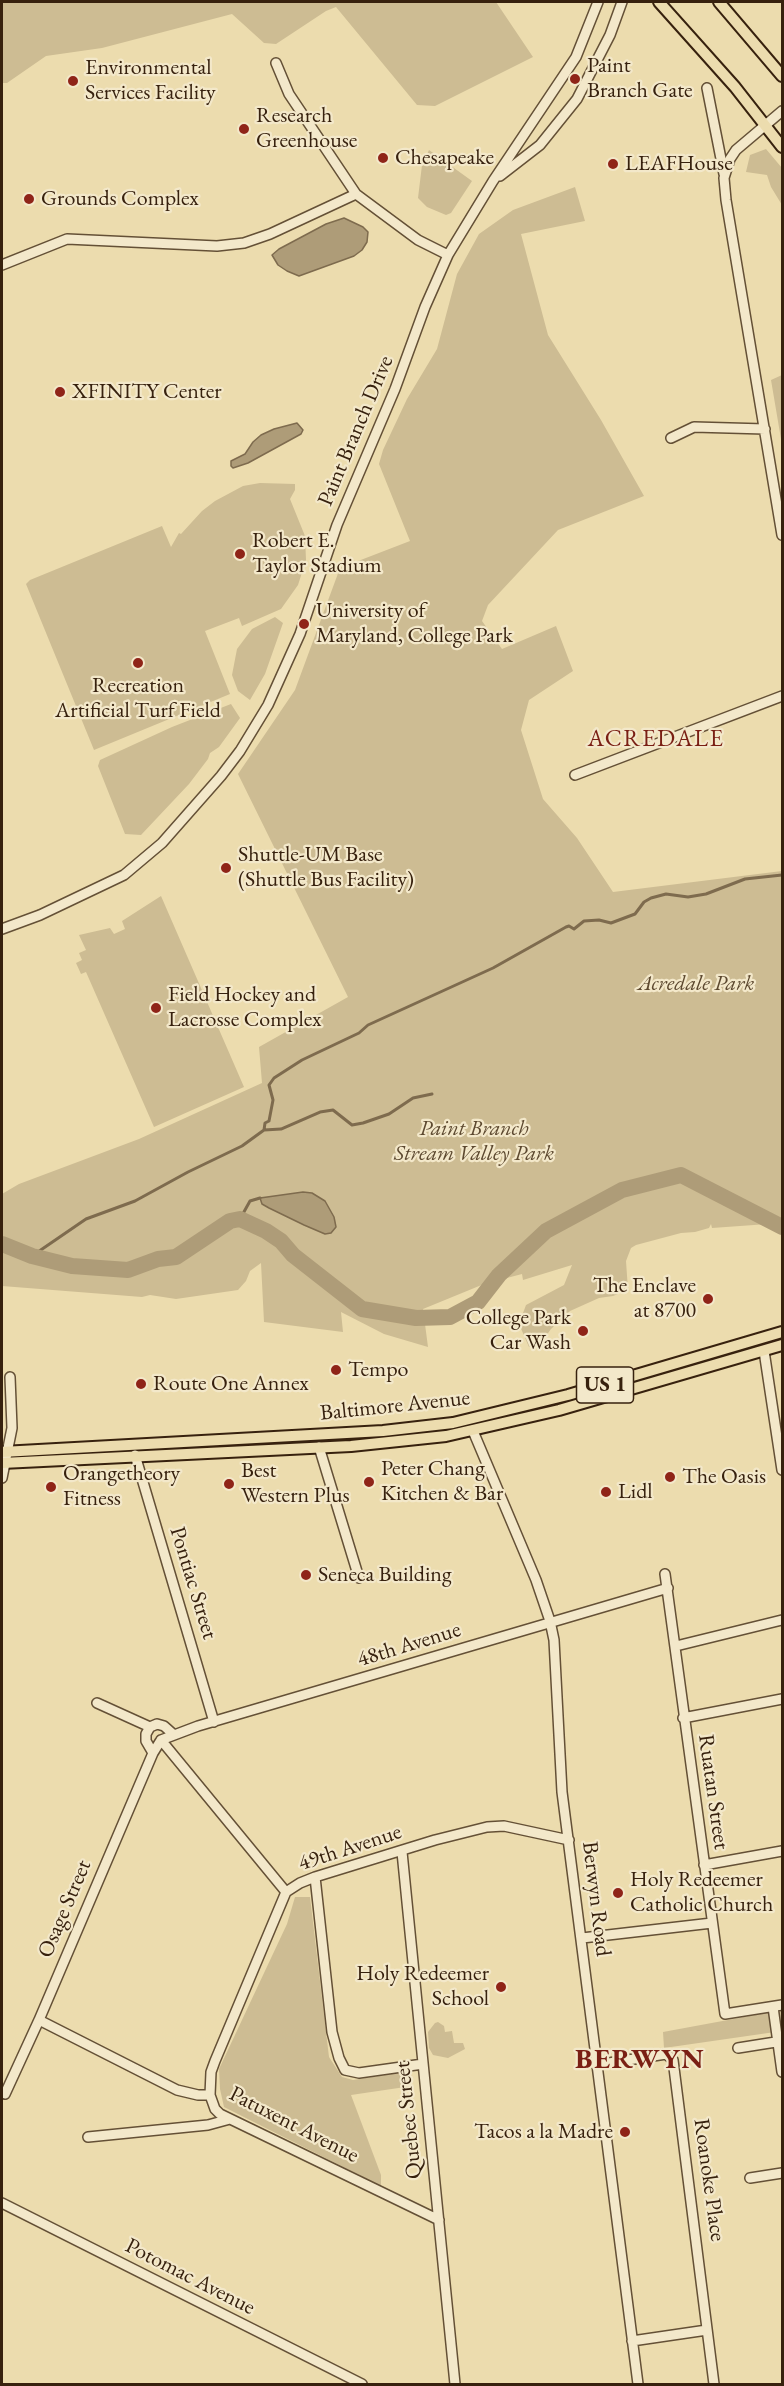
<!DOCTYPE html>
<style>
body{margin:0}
#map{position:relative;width:784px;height:2386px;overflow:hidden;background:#ecdcae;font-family:"EB Garamond",serif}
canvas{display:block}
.frame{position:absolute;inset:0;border:3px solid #37210e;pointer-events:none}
</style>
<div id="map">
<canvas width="784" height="2386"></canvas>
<div class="frame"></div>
</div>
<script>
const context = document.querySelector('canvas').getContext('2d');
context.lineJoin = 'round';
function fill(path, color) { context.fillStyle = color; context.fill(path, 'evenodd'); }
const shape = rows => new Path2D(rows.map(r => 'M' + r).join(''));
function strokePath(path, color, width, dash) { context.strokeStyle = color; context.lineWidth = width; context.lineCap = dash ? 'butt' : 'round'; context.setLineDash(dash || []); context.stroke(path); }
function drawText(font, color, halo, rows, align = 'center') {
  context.font = font + ' "EB Garamond",serif'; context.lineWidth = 4.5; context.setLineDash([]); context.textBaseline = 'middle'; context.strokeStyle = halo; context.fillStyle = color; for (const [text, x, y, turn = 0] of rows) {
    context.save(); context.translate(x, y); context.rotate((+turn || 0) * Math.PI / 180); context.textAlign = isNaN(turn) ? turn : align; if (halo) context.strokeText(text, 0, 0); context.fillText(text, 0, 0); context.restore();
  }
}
fill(shape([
 [2,2,496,2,533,57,435,106,417,105,336,7,326,11,276,44,264,43,232,14,102,48,46,56,7,83,2,83],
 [766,149,782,168,782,205,771,187,767,175,746,172,750,155],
 [429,150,472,181,451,213,446,215,427,207,418,198,422,165],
 [575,187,585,221,521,234,548,335,601,420,644,496,558,530,488,605,482,621,502,649,556,626,573,671,529,700,521,730,543,799,577,838,613,892,782,871,782,1223,712,1228,711,1224,709,1228,695,1232,681,1233,636,1245,631,1248,626,1261,628,1290,613,1296,599,1298,570,1311,551,1329,538,1347,529,1347,519,1324,526,1305,564,1285,572,1265,523,1280,522,1274,484,1284,423,1309,428,1347,384,1334,341,1312,343,1332,264,1322,261,1263,250,1271,246,1281,238,1290,176,1299,150,1295,142,1297,2,1286,2,1194,19,1184,139,1139,262,1083,259,1047,348,997,238,774,295,690,340,568,410,541,379,464,383,450,407,399,437,349,457,274,479,234,513,210],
 [782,375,782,445,771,380],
 [260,483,295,484,295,490,290,499,305,536,306,560,298,585,281,609,242,626,239,618,205,631,230,694,94,750,26,584,30,580,162,526,171,547,179,533,181,534,202,511,215,501,243,486],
 [275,617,283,623,265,674,250,700,238,691,232,675,237,649,252,629],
 [231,704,240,718,219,747,210,753,208,759,189,784,141,835,125,834,98,766,100,760,172,727],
 [161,896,244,1087,154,1127,86,972,81,974,76,963,82,960,79,953,86,950,79,935,110,928,114,934,125,929,122,921],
 [295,1897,310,1897,329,2057,342,2077,353,2080,411,2071,412,2086,351,2095,381,2175,381,2186,224,2107,220,2089,219,2069,287,1924],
 [782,2010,782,2031,664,2048,663,2032],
 [438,2022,444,2026,445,2032,452,2031,454,2043,463,2043,465,2049,448,2058,433,2055,429,2048,428,2032,435,2023]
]), '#cdbc93');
const water = shape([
 [344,218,363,227,368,232,367,242,362,250,354,256,299,276,287,271,278,265,272,255,279,249,326,224,344,218],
 [297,423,303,430,301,434,248,463,233,468,231,466,231,461,245,454,253,442,261,435,274,429,297,423],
 [303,1192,312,1193,325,1201,334,1217,336,1227,331,1233,325,1234,304,1225,269,1208,262,1204,260,1198,303,1192]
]);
fill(water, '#ae9c78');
strokePath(water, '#7e6b4e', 1.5);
strokePath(shape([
 [264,1130,265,1123,269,1121,273,1100,269,1085,274,1078,302,1060,359,1033,368,1025,493,968,566,927,569,926,574,929,584,921,599,920,611,923,635,914,644,902,651,898,666,894,688,897,706,894,745,879,782,875],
 [240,1219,250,1201,260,1198],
 [32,1256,86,1219,135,1201,188,1172,242,1146,264,1130,281,1129,320,1112,333,1110,352,1125,363,1123,389,1114,413,1098,432,1094]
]), '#7e6b4e', 3);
strokePath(shape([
 [2,1244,32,1256,72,1266,128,1270,158,1259,176,1257,230,1221,240,1219,266,1231,281,1241,293,1255,362,1309,416,1318,450,1317,478,1302,499,1275,546,1231,622,1190,681,1175,782,1227]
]), '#ae9c78', 16);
const minor = shape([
 [276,63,289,94,356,194],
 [707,88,724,174],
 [782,111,736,150,730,159,724,178,726,200,782,535],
 [500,176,540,145,577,99,610,35,622,2],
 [2,265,67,239,217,246,244,243,270,234,356,194,418,240,448,255],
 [671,438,694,427,765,429],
 [575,775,782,696],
 [2,929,40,915,124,875,162,843,221,776,240,751,268,705,300,634,337,525,395,389,425,307,448,255,493,181,576,57,598,2],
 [764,1351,782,1470],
 [473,1431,536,1580,550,1621,554,1640,562,1792,638,2384],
 [319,1447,359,1578],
 [135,1455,214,1722],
 [2,1478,12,1428,10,1377],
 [665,1574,725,2014,782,2005],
 [676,1646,782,1620],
 [97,1703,150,1727],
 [683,1718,782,1699],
 [161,1740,286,1892],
 [153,1753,146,1741,146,1734,150,1727,157,1724,164,1726,173,1734],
 [402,1852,455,2384],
 [704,1865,782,1851],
 [315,1877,332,2032,339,2058,345,2070,359,2073,423,2064],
 [582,1938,712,1923],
 [773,2007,782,2072],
 [39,2020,177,2090,198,2095,210,2095,215,2109,220,2114,439,2220],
 [738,2048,782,2041],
 [596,2065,666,2054,673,2060,714,2384],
 [5,2094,39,2020,153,1753,161,1740,198,1726,668,1588],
 [210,2095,211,2072,215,2061,286,1892,300,1883,315,1877,435,1840,487,1827,504,1826,569,1840],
 [88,2137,208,2125,230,2119],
 [750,2178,782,2173],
 [2,2203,362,2384],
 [632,2341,707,2330]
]);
const major = shape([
 [659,2,735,87,782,147],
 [719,2,782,76],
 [2,1452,383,1431,453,1423,568,1395,782,1332],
 [2,1463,351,1446,446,1436,559,1410,782,1345]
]);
strokePath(minor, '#645036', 12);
strokePath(major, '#37210e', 14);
strokePath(minor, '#f3e8ca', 9);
strokePath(major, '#ecdcae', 10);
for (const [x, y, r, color] of [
 [575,79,6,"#8f2418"],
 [73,81,6,"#8f2418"],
 [244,129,6,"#8f2418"],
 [383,158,6,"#8f2418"],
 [613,164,6,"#8f2418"],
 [29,199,6,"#8f2418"],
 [60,392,6,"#8f2418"],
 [240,554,6,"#8f2418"],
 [304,624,6,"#8f2418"],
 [138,663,6,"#8f2418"],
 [226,868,6,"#8f2418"],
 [156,1008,6,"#8f2418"],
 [708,1299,6,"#8f2418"],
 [583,1331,6,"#8f2418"],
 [336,1370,6,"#8f2418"],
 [141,1384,6,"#8f2418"],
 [670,1477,6,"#8f2418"],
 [369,1482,6,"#8f2418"],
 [229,1484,6,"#8f2418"],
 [51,1487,6,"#8f2418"],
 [606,1492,6,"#8f2418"],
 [306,1575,6,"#8f2418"],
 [618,1893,6,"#8f2418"],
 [501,1987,6,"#8f2418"],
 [625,2132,6,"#8f2418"]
]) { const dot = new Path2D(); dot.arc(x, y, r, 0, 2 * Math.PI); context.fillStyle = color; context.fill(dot); strokePath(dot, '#f3e8ca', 2); }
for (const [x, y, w] of [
 [605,1385,57]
]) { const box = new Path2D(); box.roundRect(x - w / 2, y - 18, w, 36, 4.5); context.fillStyle = '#f3e8ca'; context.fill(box); strokePath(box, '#37210e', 1.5); }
drawText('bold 21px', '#37210e', null, [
 ["US 1",605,1385]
]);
drawText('22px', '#37210e', '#f3e8ca', [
 ["Paint",587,66],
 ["Branch Gate",587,91],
 ["Environmental",85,68],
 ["Services Facility",85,93],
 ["Research",256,116],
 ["Greenhouse",256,141],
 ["Chesapeake",395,158],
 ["LEAFHouse",625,164],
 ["Grounds Complex",41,199],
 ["XFINITY Center",72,392],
 ["Robert E.",252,541],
 ["Taylor Stadium",252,566],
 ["University of",316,611],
 ["Maryland, College Park",316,636],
 ["Recreation",138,686,"center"],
 ["Artificial Turf Field",138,711,"center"],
 ["Shuttle-UM Base",238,855],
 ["(Shuttle Bus Facility)",238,880],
 ["Field Hockey and",168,995],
 ["Lacrosse Complex",168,1020],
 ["The Enclave",696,1286,"right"],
 ["at 8700",696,1311,"right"],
 ["College Park",571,1318,"right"],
 ["Car Wash",571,1343,"right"],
 ["Tempo",348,1370],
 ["Route One Annex",153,1384],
 ["Peter Chang",381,1469],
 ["Kitchen & Bar",381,1494],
 ["Best",241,1471],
 ["Western Plus",241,1496],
 ["Orangetheory",63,1474],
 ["Fitness",63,1499],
 ["The Oasis",682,1477],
 ["Lidl",618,1492],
 ["Seneca Building",318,1575],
 ["Holy Redeemer",630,1880],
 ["Catholic Church",630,1905],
 ["Holy Redeemer",489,1974,"right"],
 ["School",489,1999,"right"],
 ["Tacos a la Madre",613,2132,"right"]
], 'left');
drawText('22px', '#37210e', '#f3e8ca', [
 ["Paint Branch Drive",356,431,-67],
 ["Baltimore Avenue",395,1406,-6],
 ["Pontiac Street",193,1583,73],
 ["48th Avenue",409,1645,-17],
 ["Ruatan Street",713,1792,82],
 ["49th Avenue",350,1848,-18],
 ["Berwyn Road",596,1899,83],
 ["Osage Street",65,1909,-67],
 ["Quebec Street",409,2120,-96],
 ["Patuxent Avenue",294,2125,27],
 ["Roanoke Place",709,2180,82],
 ["Potomac Avenue",190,2277,27]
]);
drawText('italic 22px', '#5c482f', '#f3e8ca', [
 ["Acredale Park",696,984],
 ["Paint Branch",474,1129],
 ["Stream Valley Park",474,1154]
]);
context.letterSpacing = '1.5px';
drawText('24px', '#7a1f14', '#f3e8ca', [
 ["ACREDALE",656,739]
]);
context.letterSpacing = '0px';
context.letterSpacing = '1.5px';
drawText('bold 28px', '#7a1f14', '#f3e8ca', [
 ["BERWYN",640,2060]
]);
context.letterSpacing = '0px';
</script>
